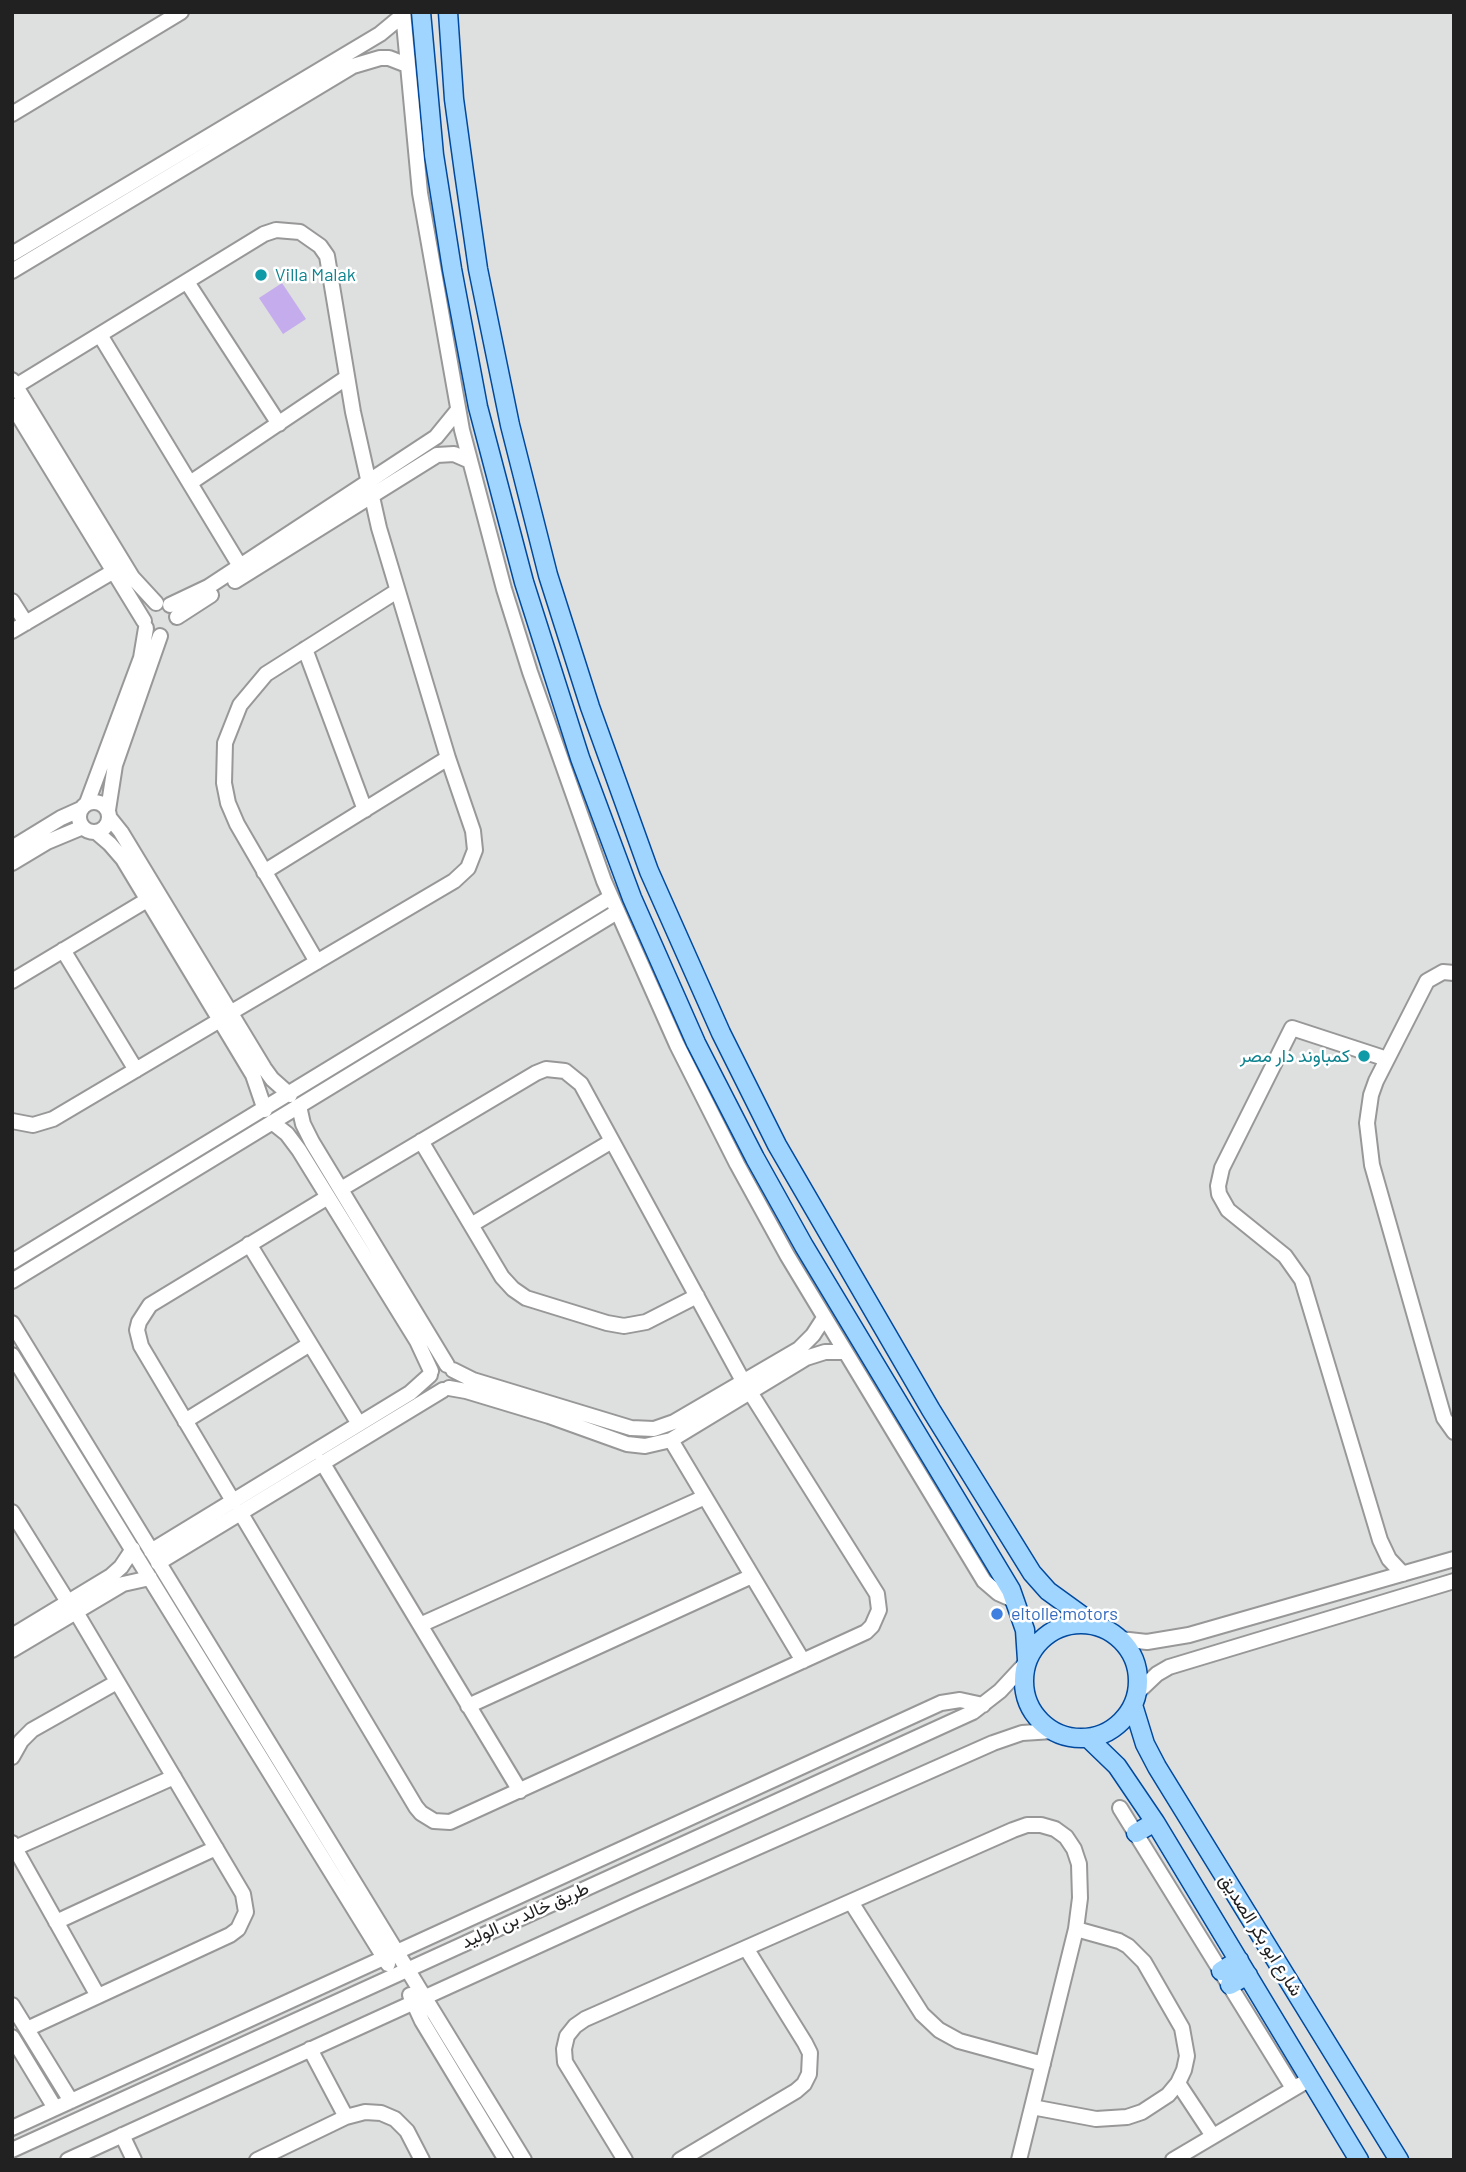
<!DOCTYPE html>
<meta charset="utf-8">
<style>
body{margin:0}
#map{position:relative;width:1466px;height:2172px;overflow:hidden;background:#e7ecf1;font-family:Barlow,sans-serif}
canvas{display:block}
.frame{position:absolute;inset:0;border:14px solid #212121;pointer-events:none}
</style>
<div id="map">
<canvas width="1466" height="2172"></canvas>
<div class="frame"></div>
</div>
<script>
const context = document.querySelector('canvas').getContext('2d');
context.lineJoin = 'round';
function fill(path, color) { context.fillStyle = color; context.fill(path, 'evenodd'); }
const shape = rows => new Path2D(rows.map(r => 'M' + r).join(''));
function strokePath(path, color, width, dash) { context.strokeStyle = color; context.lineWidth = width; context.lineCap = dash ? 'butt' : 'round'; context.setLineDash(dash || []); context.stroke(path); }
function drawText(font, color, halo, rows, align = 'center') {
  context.font = font + ' Barlow,Vazirmatn,sans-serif'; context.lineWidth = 5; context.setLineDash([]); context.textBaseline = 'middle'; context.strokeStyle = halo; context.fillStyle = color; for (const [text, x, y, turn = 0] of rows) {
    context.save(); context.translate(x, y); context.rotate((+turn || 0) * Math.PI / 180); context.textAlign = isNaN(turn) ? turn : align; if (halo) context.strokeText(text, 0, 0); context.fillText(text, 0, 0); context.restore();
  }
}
fill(shape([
 [12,12,1454,12,1454,2160,12,2160]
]), '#dedfdf');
fill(shape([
 [282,283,306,319,283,334,259,298]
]), '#c4aced');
const minor = shape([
 [403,12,420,193,462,430,504,589,530,672,604,881,677,1045,737,1164,787,1255,984,1581,998,1593,1016,1601],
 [12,114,181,12],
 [12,254,380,34,403,15],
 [12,271,353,66,380,58,389,58,407,65],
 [187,282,279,424],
 [100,335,240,566],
 [12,380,132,577,156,603],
 [16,386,264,234,276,230,300,232,320,246,327,256,353,412,379,528,448,758,473,831,475,850,468,868,454,881,230,1013],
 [12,405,144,621],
 [190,483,346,378],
 [235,581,437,455,454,454,470,461],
 [12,601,26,623],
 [170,605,208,587,436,437,458,410],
 [177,617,211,595],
 [12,631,114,571],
 [305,649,365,810],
 '79 817a15 15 0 1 1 30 0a15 15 0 1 1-30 0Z',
 [87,803,141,658,146,628],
 [108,810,115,765,160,636],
 [109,817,121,832,264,1068,272,1079,290,1095],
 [96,832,110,844,123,859,253,1075,265,1110],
 [12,848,61,818,81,809],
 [12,863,47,842,83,827],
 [264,872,448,758],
 [63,950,136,1070],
 [317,962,237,824,228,803,224,783,225,743,240,705,266,674,397,591],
 [1454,973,1443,972,1427,981,1376,1081,1371,1095,1367,1123,1372,1165,1444,1418,1454,1432],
 [12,981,147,900],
 [1387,1059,1292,1028,1222,1168,1218,1186,1219,1194,1228,1210,1285,1256,1302,1280,1380,1540,1389,1559,1403,1574],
 [299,1106,303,1124,312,1142,447,1365],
 [12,1121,33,1125,53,1119,220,1020],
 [272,1122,287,1134,299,1150,417,1341,431,1371],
 [421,1141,502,1277,513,1289,526,1298,607,1323,624,1326,646,1322,697,1296],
 [341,1189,536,1073,546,1069,565,1071,581,1084,743,1381],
 [471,1225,612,1141],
 [249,1244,359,1424],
 [12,1262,611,897],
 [12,1281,617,912],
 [12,1323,524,2160],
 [12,1355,388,1964],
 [453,1370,473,1380,631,1428,654,1429,674,1422,799,1349,813,1335,824,1318],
 [449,1388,466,1391,549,1416,627,1444,645,1446,671,1440,806,1358,825,1352,845,1352],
 [185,1421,310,1344],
 [671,1440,803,1661],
 [322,1462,520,1791],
 [233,1501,141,1346,137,1330,139,1322,150,1305,328,1197],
 [12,1512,68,1602],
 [240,1512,416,1807,421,1813,434,1821,450,1822,866,1632,872,1626,879,1610,877,1594,750,1392],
 [151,1551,410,1393,430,1375],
 [158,1563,443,1390],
 [420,1625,705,1497],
 [12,1636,111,1576,121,1567,133,1549],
 [1120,1639,1147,1642,1189,1635,1454,1559],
 [12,1650,123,1584,150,1578],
 [1138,1692,1157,1674,1169,1667,1454,1581],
 [468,1706,752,1576],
 [12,1757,21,1741,32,1730,117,1682],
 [1120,1808,1293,2088],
 [12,1843,98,1996],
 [15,1848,174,1777],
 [851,1902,922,2014,939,2030,959,2041,1043,2064],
 [56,1922,216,1848],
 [410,1995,422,2021,506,2160],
 [12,2005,71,2101],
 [27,2029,230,1935,238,1929,246,1912,243,1894,76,1612],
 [12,2037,55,2108],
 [310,2049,346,2117],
 [1178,2083,1213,2136],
 [1032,2107,1096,2119,1127,2117,1142,2112,1168,2095,1178,2083,1184,2070,1187,2056,1182,2028,1144,1962,1128,1946,1119,1941,1076,1929],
 [12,2128,941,1703,960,1700,983,1705],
 [122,2135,134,2160],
 [12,2150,973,1712,1000,1691,1026,1663],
 [68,2160,636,1901,993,1743,1022,1733,1053,1731],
 [257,2160,346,2117,365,2112,381,2113,395,2119,407,2131,422,2160],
 [625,2160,565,2062,564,2049,567,2036,575,2026,585,2019,1013,1830,1027,1825,1041,1825,1055,1829,1066,1837,1074,1849,1079,1864,1080,1898,1076,1929,1019,2160],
 [680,2160,796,2091,804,2084,809,2074,810,2053,805,2043,746,1948],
 [1173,2160,1310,2079]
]);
const major = shape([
 [421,12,434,155,452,269,478,407,524,582,580,758,632,898,696,1043,755,1158,804,1246,1011,1590,1025,1630,1027,1660],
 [448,12,454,99,464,172,478,269,510,425,548,575,590,707,649,871,721,1033,777,1145,931,1410,1032,1573,1048,1591,1095,1625],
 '1024 1681a57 57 0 1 1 114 0a57 57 0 1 1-114 0Z',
 [1133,1705,1145,1744,1157,1767,1399,2160],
 [1088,1738,1117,1766,1155,1822,1359,2160],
 [1136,1833,1155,1822],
 [1221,1971,1239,1960],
 [1230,1985,1248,1975]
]);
strokePath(minor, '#989898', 18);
strokePath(major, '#00499e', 21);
strokePath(minor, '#fff', 14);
strokePath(major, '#9fd5ff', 18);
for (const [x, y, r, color] of [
 [261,275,7,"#0f9aa8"],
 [1364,1056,7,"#0f9aa8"],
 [997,1614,7,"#3f7fe0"]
]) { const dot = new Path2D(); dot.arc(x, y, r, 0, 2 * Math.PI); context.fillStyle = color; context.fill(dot); strokePath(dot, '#fff', 2.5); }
drawText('18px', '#0d838f', '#fff', [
 ["Villa Malak",275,275],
 ["كمباوند دار مصر",1350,1056,"right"]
], 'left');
drawText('18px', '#366cbe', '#fff', [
 ["eltolle motors",1011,1614]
], 'left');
drawText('18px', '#212121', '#fff', [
 ["طريق خالد بن الوليد",525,1915,-24],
 ["شارع ابو بكر الصديق",1261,1935,58]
]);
</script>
